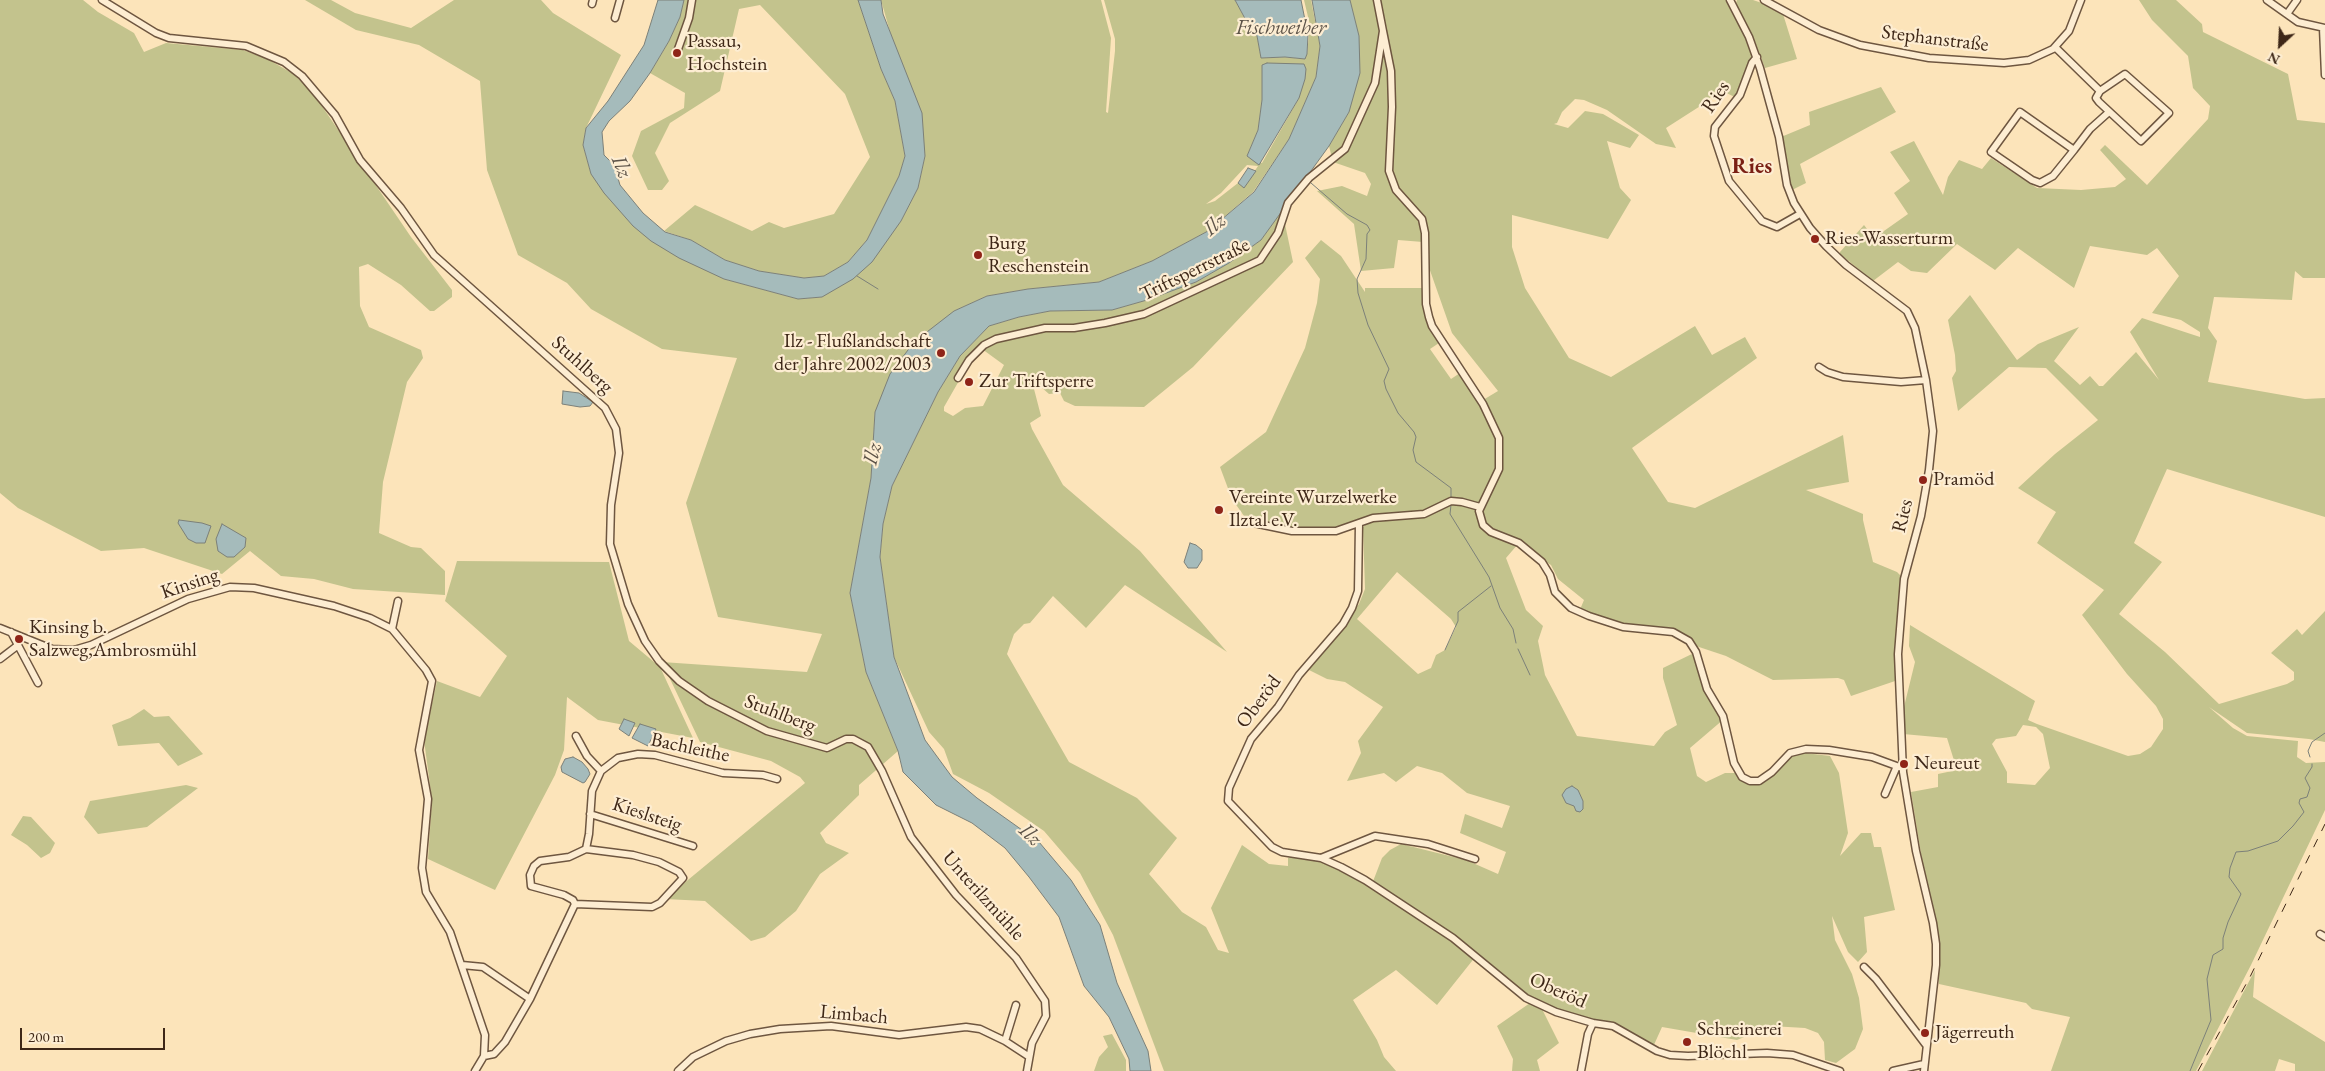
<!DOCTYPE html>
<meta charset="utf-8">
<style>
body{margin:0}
#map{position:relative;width:2325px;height:1071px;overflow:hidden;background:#fce4ba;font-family:"EB Garamond",serif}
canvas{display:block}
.north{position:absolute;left:2255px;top:20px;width:50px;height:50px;-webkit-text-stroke:4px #fdedd2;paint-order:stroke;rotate:205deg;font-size:14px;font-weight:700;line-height:20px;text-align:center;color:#3e2717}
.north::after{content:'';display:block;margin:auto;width:18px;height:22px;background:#3e2717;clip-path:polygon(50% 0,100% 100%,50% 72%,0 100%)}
.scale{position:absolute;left:20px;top:1028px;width:145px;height:22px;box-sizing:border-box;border:2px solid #3e2717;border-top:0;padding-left:6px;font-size:15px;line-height:18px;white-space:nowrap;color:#3e2717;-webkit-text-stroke:4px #fdedd2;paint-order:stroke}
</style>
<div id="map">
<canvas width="2325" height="1071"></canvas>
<div class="north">N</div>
<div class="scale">200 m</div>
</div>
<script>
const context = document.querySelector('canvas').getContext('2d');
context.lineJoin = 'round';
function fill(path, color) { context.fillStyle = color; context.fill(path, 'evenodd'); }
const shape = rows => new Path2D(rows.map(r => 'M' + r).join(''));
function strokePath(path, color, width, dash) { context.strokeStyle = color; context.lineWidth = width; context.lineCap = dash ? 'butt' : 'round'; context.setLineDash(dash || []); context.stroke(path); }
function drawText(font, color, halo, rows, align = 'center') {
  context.font = font + ' "EB Garamond",serif'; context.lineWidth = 4.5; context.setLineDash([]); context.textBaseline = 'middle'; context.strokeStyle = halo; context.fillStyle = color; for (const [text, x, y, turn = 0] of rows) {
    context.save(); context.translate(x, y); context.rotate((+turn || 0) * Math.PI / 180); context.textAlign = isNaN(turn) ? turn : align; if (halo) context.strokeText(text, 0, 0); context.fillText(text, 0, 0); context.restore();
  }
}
fill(shape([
 [0,0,83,0,98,12,134,33,144,52,166,43,243,50,269,60,292,73,311,90,411,237,452,290,452,297,434,311,430,311,401,285,368,264,359,267,360,306,369,327,421,350,423,358,407,382,383,482,379,533,411,547,421,548,445,571,445,595,353,589,314,579,281,576,250,551,222,574,144,548,101,551,18,508,0,493],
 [305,0,331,0,355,13,411,28,454,0,541,0,553,13,621,55,586,128,583,145,591,174,724,279,798,299,822,297,901,221,918,188,925,156,881,0,1101,0,1111,38,1106,112,1108,113,1115,51,1115,39,1104,0,1235,0,1249,26,1257,36,1261,58,1285,57,1304,59,1307,54,1310,25,1304,0,1311,0,1320,46,1316,77,1289,139,1253,192,1208,231,1152,261,1099,282,1028,289,987,296,954,311,875,412,871,478,850,593,866,672,898,751,859,785,859,795,820,833,826,843,849,853,820,874,796,911,765,937,751,941,705,901,665,899,805,783,800,777,771,761,700,742,662,662,807,672,822,634,718,617,686,503,737,358,662,349,591,309,567,283,518,255,487,170,480,81,419,45,356,30],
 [1299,98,1262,163,1247,156,1258,130,1262,101],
 [1247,165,1258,166,1244,187,1238,183,1215,201,1206,204,1221,193],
 [684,0,858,0,881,69,895,101,905,156,899,176,867,240,848,262,824,276,804,278,759,271,725,260,691,240,664,231,695,205,752,231,769,222,784,228,834,214,870,157,845,94,760,5,739,9,720,91,670,123,655,153,669,181,662,190,648,190,632,156,641,131,684,108,685,93,650,73,669,41,680,17],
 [1350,0,1730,0,1757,57,1739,99,1718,89,1705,103,1666,128,1676,148,1656,144,1607,110,1584,100,1575,99,1562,112,1557,123,1554,124,1568,128,1585,111,1603,114,1639,135,1630,148,1607,141,1620,188,1631,200,1608,239,1512,215,1512,247,1525,288,1569,358,1611,377,1695,326,1712,355,1745,337,1757,358,1632,448,1668,502,1695,508,1843,435,1849,482,1806,490,1863,514,1863,520,1873,562,1897,572,1904,579,1898,680,1851,696,1844,680,1838,678,1773,680,1726,656,1693,645,1684,637,1641,629,1579,612,1584,600,1558,579,1551,565,1518,544,1506,558,1526,610,1543,626,1538,641,1545,675,1577,736,1654,746,1665,732,1677,725,1663,678,1663,668,1696,652,1724,719,1690,748,1697,776,1706,782,1725,773,1739,773,1742,777,1759,781,1786,757,1805,753,1830,756,1839,773,1848,833,1840,856,1861,833,1871,833,1874,847,1881,847,1895,910,1864,917,1867,952,1858,962,1848,952,1832,916,1835,940,1852,974,1859,998,1863,1029,1855,1049,1836,1063,1825,1060,1824,1042,1818,1033,1805,1028,1771,1026,1737,1040,1662,1027,1653,1047,1624,1029,1556,1012,1512,987,1510,981,1501,976,1476,956,1437,1005,1396,970,1353,1000,1377,1040,1384,1057,1396,1071,1164,1071,1113,935,1080,873,1044,831,989,793,953,774,944,749,929,732,894,657,880,557,883,524,892,486,938,392,960,356,989,326,1019,317,1050,311,1112,310,1147,300,1196,282,1229,263,1261,240,1282,210,1293,262,1193,367,1144,407,1075,406,1064,401,1060,393,1049,394,1041,387,1034,389,1041,416,1030,423,1032,429,1063,485,1140,551,1227,652,1125,585,1086,628,1053,596,1030,623,1024,624,1014,634,1007,654,1069,762,1137,798,1177,838,1149,874,1182,912,1206,927,1218,950,1229,953,1211,908,1242,845,1269,864,1288,866,1288,858,1292,856,1321,858,1372,884,1382,858,1390,850,1401,844,1466,860,1498,874,1506,852,1460,833,1465,814,1502,828,1510,806,1467,793,1442,773,1417,766,1396,782,1384,773,1347,781,1361,753,1358,741,1383,707,1345,682,1327,679,1305,668,1359,604,1365,589,1363,527,1372,519,1336,531,1312,531,1249,523,1232,499,1220,467,1266,432,1305,348,1317,303,1320,279,1305,258,1321,240,1341,256,1365,292,1365,288,1423,288,1429,317,1442,341,1430,349,1451,379,1463,371,1483,400,1498,391,1452,333,1426,259,1423,242,1398,240,1394,268,1361,271,1354,224,1317,191,1342,186,1367,196,1371,184,1365,173,1333,162,1329,146,1349,112,1359,36],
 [982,349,1004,365,983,406,965,408,953,416,944,411,944,407,960,379],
 [1397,572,1451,619,1456,627,1445,650,1436,655,1431,668,1418,674,1357,619],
 [1737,0,1753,0,1765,4,1783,14,1797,59,1765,68,1753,37,1736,3],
 [2139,0,2176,0,2202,24,2203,32,2288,74,2297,120,2325,123,2325,278,2303,278,2295,271,2292,300,2214,297,2208,328,2217,341,2208,382,2305,399,2325,398,2325,517,2167,469,2134,543,2162,562,2119,614,2165,652,2219,704,2287,684,2294,680,2294,672,2271,653,2297,629,2302,635,2325,611,2325,742,2309,739,2247,733,2209,707,2233,728,2247,736,2298,741,2297,757,2306,763,2325,762,2325,810,2251,965,2196,1071,2051,1071,2070,1017,2032,1009,2026,1003,1939,984,1935,915,1923,866,1911,792,1938,787,1938,774,1957,770,1947,738,1903,734,1902,715,1915,662,1909,646,1910,625,2035,701,2028,720,2037,724,2128,756,2140,754,2151,747,2163,729,2163,719,2156,706,2127,674,2082,615,2104,590,2037,543,2056,512,2018,488,2055,454,2098,420,2046,368,2009,367,1958,411,1952,378,1956,371,1955,355,1948,320,1970,295,2017,360,2038,344,2079,327,2054,361,2080,385,2090,376,2099,386,2103,386,2136,352,2159,380,2130,332,2142,318,2200,337,2200,332,2181,320,2152,313,2179,276,2157,248,2147,255,2090,246,2074,288,2018,248,1995,270,1957,244,1927,273,1911,271,1898,262,1873,281,1840,254,1840,252,1864,225,1874,238,1908,214,1894,193,1910,181,1890,152,1914,141,1943,195,1948,177,1959,160,1982,169,1991,158,2037,188,2081,190,2115,187,2126,179,2100,150,2105,145,2147,185,2208,119,2210,106,2193,88,2188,56,2152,20],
 [2023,725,2036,727,2043,734,2050,768,2035,785,2007,783,2007,772,1992,744,1996,739,2016,736],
 [1881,87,1896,112,1800,164,1806,183,1792,190,1781,137,1810,125,1809,112],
 [457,561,609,562,629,641,660,667,693,738,598,720,567,697,564,750,555,775,495,890,428,859,432,800,424,740,437,681,480,697,507,656,445,601],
 [144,709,154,717,169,716,203,754,178,766,159,743,118,746,112,725,130,718],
 [186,785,198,788,147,827,98,834,84,817,90,801],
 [23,816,31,817,55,843,50,853,41,858,27,845,11,835],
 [2255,970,2253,997,2325,1042,2325,1071,2295,1071,2295,1064,2279,1059,2275,1071,2202,1071],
 [1530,1003,1542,1009,1559,1043,1537,1060,1540,1071,1512,1071,1513,1059,1497,1026],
 [1112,1034,1126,1060,1126,1071,1094,1071,1099,1057,1108,1047,1103,1036]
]), '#c3c38d');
const water = shape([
 [658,0,684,0,680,17,669,41,650,73,630,101,609,121,602,132,604,155,614,165,620,185,643,213,665,232,691,240,725,260,759,271,804,278,824,276,848,262,867,240,899,176,905,156,895,101,881,69,858,0,881,0,883,14,922,113,925,156,918,188,901,221,872,262,853,279,822,297,798,299,724,279,679,258,651,241,633,226,604,193,591,174,583,145,586,128,608,101,644,45,658,0],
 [1235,0,1301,0,1308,35,1307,54,1305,59,1285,57,1261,58,1257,36,1249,26,1235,0],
 [1312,0,1350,0,1359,36,1360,73,1349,112,1329,146,1261,240,1229,263,1196,282,1147,300,1112,310,1050,311,1019,317,989,326,960,356,938,392,892,486,883,524,880,557,894,657,925,740,952,777,977,798,1039,842,1071,880,1100,925,1117,983,1148,1051,1151,1071,1130,1071,1129,1059,1109,1017,1084,986,1059,917,1029,877,1005,848,972,823,936,805,903,772,898,751,866,672,850,593,871,478,875,412,890,374,914,342,954,311,987,296,1028,289,1099,282,1152,261,1208,231,1254,192,1289,139,1316,77,1320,46,1312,0],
 [1267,63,1304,64,1306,69,1305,79,1299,98,1259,165,1247,156,1258,130,1262,100,1262,65,1267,63],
 [1248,168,1256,171,1244,188,1238,183,1248,168],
 [563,391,579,393,593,402,590,406,580,407,562,404,563,391],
 [179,520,202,523,211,526,205,543,196,543,188,539,178,523,179,520],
 [222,524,246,538,245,547,234,557,227,557,218,551,216,539,222,524],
 [1190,543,1196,545,1202,550,1202,560,1197,568,1188,568,1184,562,1190,543],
 [624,719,635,723,629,736,619,729,624,719],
 [640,724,656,729,648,746,632,738,640,724],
 [573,757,582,762,588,769,590,774,585,782,583,783,562,772,561,767,565,759,573,757],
 [1572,786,1578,790,1583,801,1583,809,1580,812,1576,811,1574,806,1566,803,1562,795,1566,789,1572,786]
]);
fill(water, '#a5bbbb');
strokePath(water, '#7c8079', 1);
strokePath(shape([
 [1311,183,1347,214,1367,225,1370,230,1367,234,1366,259,1357,279,1358,293,1368,325,1389,369,1384,381,1386,389,1398,413,1414,432,1416,437,1413,450,1416,462,1451,488,1451,497],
 [857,276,878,289],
 [1451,505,1450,514,1489,577,1500,608,1513,629,1516,643],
 [1518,649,1530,675],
 [1445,650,1458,621,1458,612,1491,586],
 [2310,757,2308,751,2312,742,2325,733],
 [2190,1071,2211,1020,2207,979,2213,955,2223,949,2223,938,2228,922,2241,894,2229,877,2230,868,2236,852,2248,851,2278,841,2293,826,2304,812,2299,803,2300,799,2307,797,2310,788,2305,778,2312,767,2312,764]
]), '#7c8079', 1);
const minor = shape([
 [102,0,156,33,169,38,246,46,284,62,302,76,335,115,360,160,401,208,434,255,605,408,616,429,619,453,611,505,610,544,628,604,645,641,659,661,679,681,708,701,767,731,827,748,846,739,853,739,868,747,882,771,911,837,956,895,1016,958,1045,1001,1046,1016,1032,1043,1027,1071],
 [1730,0,1749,37,1760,68,1779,137,1787,185,1794,203,1810,228,1826,246,1846,265,1907,311,1915,328,1926,380,1933,431,1929,470,1921,516,1904,579,1898,654,1903,772,1916,851,1933,923,1936,944,1936,965,1924,1071],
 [1764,0,1819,30,1860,45,1929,58,2004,63,2029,60,2053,49,2069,31,2081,0],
 [2267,0,2298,22,2325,28],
 [592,4,593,0],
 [2287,14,2297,0],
 [615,18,620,0],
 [2323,28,2325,75],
 [1383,31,1391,71,1392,107,1389,171,1396,190,1422,219,1425,233,1426,304,1429,317,1432,326,1483,404,1499,438,1499,469,1479,511,1483,525,1491,532,1519,543,1542,562,1550,575,1555,592,1571,608,1589,616,1623,627,1673,632,1689,641,1696,652,1707,689,1723,716,1734,763,1742,777,1750,781,1759,781,1772,772,1790,753,1806,749,1829,750,1872,757,1902,768],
 [2055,47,2100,91,2125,74,2169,113,2141,141,2099,102,2096,98,2100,91],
 [677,52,689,18,692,0],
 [1757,57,1752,63,1740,95,1715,127,1714,136,1729,181,1762,221,1777,227,1800,214],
 [2074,150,2053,176,2040,183,2032,180,1991,152,2020,112,2074,150,2090,129,2109,112],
 [1819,367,1827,372,1843,377,1901,382,1926,380],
 [958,378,969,360,984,345,996,339,1045,328,1074,328,1105,323,1144,314,1260,260,1278,233,1288,203,1309,178,1345,149,1375,83,1383,31,1377,0],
 [1244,521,1292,531,1336,531,1373,518,1424,514,1451,501,1462,502,1480,507],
 [1359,524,1358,591,1352,608,1343,624,1299,675,1278,707,1251,739,1229,788,1228,801,1272,847,1282,852,1321,858,1341,867,1365,880,1453,938,1526,998,1556,1012,1593,1023,1588,1034,1581,1071],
 [0,628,52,649,74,650,91,645,188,599,230,587,254,588,334,606,370,618,392,629,426,670,432,681,419,750,428,799,422,868,426,892,450,932,485,1035,484,1056,475,1071],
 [392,629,398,601],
 [11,632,38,683],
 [0,659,17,646],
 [601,771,618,758,638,754,655,755,723,773,763,775,777,779],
 [1885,794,1897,766],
 [590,814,693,846],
 [1321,858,1375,836,1428,844,1475,859],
 [575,904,652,907,660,903,683,878,679,872,659,862,633,855,586,849],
 [2320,934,2325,937],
 [462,965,483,967,530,999,505,1042,494,1054,484,1056],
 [1864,967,1876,979,1926,1045],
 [530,999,575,904,573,900,564,895,531,886,530,875,534,866,540,861,569,857,586,849,589,834,592,791,601,771,587,756,576,736],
 [1593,1023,1613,1026,1657,1051,1670,1055,1688,1056,1767,1053,1793,1055,1840,1071],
 [1005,1041,1016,1005],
 [678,1071,693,1057,726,1041,750,1034,780,1029,831,1026,899,1035,966,1027,980,1029,1005,1041,1028,1056],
 [1893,1071,1924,1064]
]);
strokePath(minor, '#6e5640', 9);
strokePath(minor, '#fdedd2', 6);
strokePath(shape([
 [2198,1071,2250,977,2325,824]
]), '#3e2717', 1, [9, 9]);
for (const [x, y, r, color] of [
 [677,53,5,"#8f2418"],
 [1815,239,5,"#8f2418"],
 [978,255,5,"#8f2418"],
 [941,353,5,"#8f2418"],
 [969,382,5,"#8f2418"],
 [1923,480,5,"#8f2418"],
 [1219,510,5,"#8f2418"],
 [19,639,5,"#8f2418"],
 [1904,764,5,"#8f2418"],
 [1925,1033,5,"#8f2418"],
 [1687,1042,5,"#8f2418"]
]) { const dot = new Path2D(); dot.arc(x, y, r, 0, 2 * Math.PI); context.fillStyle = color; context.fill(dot); strokePath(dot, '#fdedd2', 2); }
drawText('20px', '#3e2717', '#fdedd2', [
 ["Stephanstraße",1935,39,7],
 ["Ries",1716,97,-56],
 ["Triftsperrstraße",1195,270,-26],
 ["Stuhlberg",582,365,42],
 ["Ries",1903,516,-76],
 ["Kinsing",190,584,-19],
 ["Oberöd",1259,702,-53],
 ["Stuhlberg",780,714,21],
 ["Bachleithe",690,748,12],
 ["Kieslsteig",647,815,18],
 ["Unterilzmühle",983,896,48],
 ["Oberöd",1558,991,24],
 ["Limbach",854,1015,5]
]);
drawText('20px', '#3e2717', '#fdedd2', [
 ["Passau,",687,42],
 ["Hochstein",687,65],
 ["Ries-Wasserturm",1825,239],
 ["Burg",988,244],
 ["Reschenstein",988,267],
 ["Ilz - Flußlandschaft",931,342,"right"],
 ["der Jahre 2002/2003",931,365,"right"],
 ["Zur Triftsperre",979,382],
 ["Pramöd",1933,480],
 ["Vereinte Wurzelwerke",1229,498],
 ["Ilztal e.V.",1229,521],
 ["Kinsing b.",29,628],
 ["Salzweg,Ambrosmühl",29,651],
 ["Neureut",1914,764],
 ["Schreinerei",1697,1030],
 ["Blöchl",1697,1053],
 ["Jägerreuth",1935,1033]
], 'left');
drawText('italic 21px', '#5d5348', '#fdedd2', [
 ["Fischweiher",1281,28],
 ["Ilz",621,167,67],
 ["Ilz",1215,225,-40],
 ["Ilz",873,454,-77],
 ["Ilz",1030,835,42]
]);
drawText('bold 22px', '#7a1f14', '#fdedd2', [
 ["Ries",1752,167]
]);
</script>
